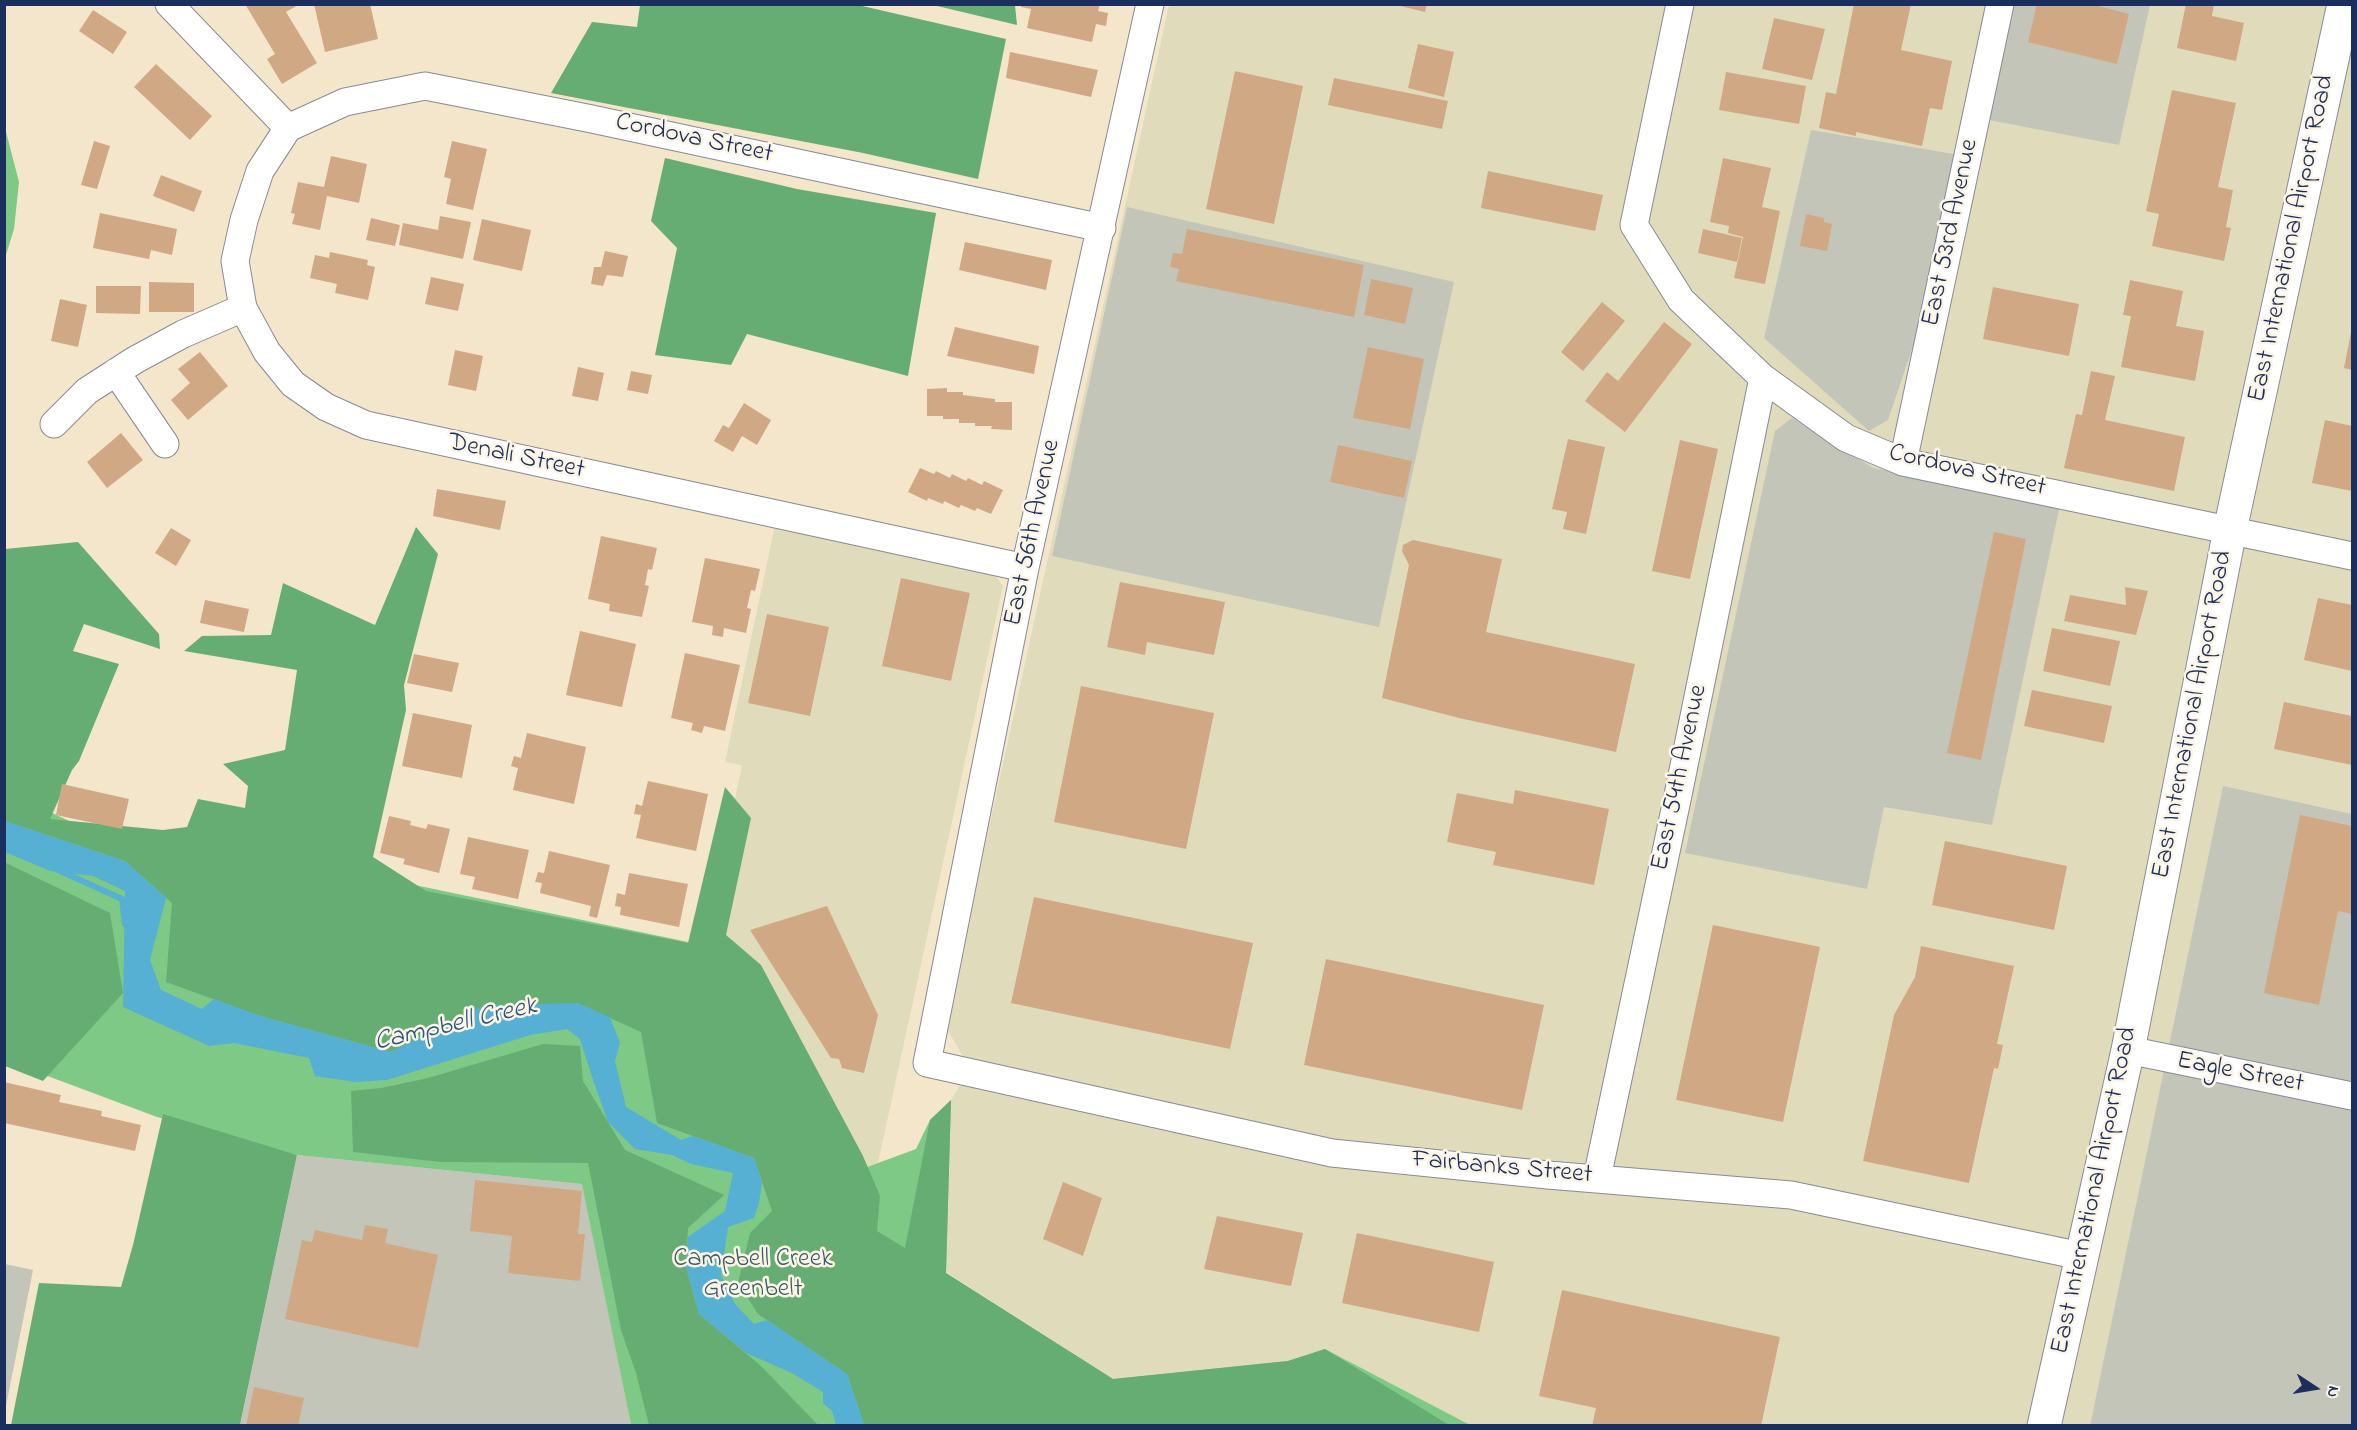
<!DOCTYPE html>
<style>
body{margin:0}
#map{position:relative;width:2357px;height:1430px;overflow:hidden;background:#f4e6cb;font-family:"Indie Flower",sans-serif}
canvas{display:block}
.frame{position:absolute;inset:0;border:6px solid #1b2f5e;pointer-events:none}
.north{position:absolute;left:2285px;top:1358px;width:60px;height:60px;-webkit-text-stroke:4px #fcf5e5;paint-order:stroke;rotate:102deg;font-size:16px;font-weight:700;line-height:24px;text-align:center;color:#1b2f5e}
.north::after{content:'';display:block;margin:auto;width:21px;height:27px;background:#1b2f5e;clip-path:polygon(50% 0,100% 100%,50% 72%,0 100%)}
</style>
<div id="map">
<canvas width="2357" height="1430"></canvas>
<div class="frame"></div>
<div class="north">N</div>
</div>
<script>
const context = document.querySelector('canvas').getContext('2d');
context.lineJoin = 'round';
function fill(path, color) { context.fillStyle = color; context.fill(path, 'evenodd'); }
const shape = rows => new Path2D(rows.map(r => 'M' + r).join(''));
function strokePath(path, color, width, dash) { context.strokeStyle = color; context.lineWidth = width; context.lineCap = dash ? 'butt' : 'round'; context.setLineDash(dash || []); context.stroke(path); }
function drawText(font, color, halo, rows, align = 'center') {
  context.font = font + ' "Indie Flower",sans-serif'; context.lineWidth = 5; context.setLineDash([]); context.textBaseline = 'middle'; context.strokeStyle = halo; context.fillStyle = color; for (const [text, x, y, turn = 0] of rows) {
    context.save(); context.translate(x, y); context.rotate((+turn || 0) * Math.PI / 180); context.textAlign = isNaN(turn) ? turn : align; if (halo) context.strokeText(text, 0, 0); context.fillText(text, 0, 0); context.restore();
  }
}
fill(shape([
 [1169,5,2352,5,2352,1425,1468,1425,1325,1349,1288,1361,1113,1379,946,1272,951,1100,970,1068,948,1031,983,855],
 [775,525,993,572,1003,586,878,1163,859,1170,705,946,742,765,725,762]
]), '#e0dcbb');
fill(shape([
 [2008,5,2150,5,2119,145,1989,120,1888,420,1869,431,1764,338,1811,130,1960,155],
 [1127,207,1454,282,1379,627,1052,556],
 [1792,418,1873,468,2060,505,1992,825,1884,807,1867,889,1685,853,1775,431],
 [2223,786,2352,814,2352,1425,2090,1426],
 [297,1155,583,1184,631,1425,240,1426],
 [5,1264,33,1270,5,1411,4,1264]
]), '#c4c5b9');
fill(shape([
 [4,124,19,182,14,229,5,258],
 [4,794,23,799,88,830,357,873,736,952,859,1170,916,1149,930,1120,951,1100,946,1273,1113,1379,1288,1361,1325,1349,1470,1425,631,1425,582,1184,297,1155,157,1117,5,1060]
]), '#7ec986');
fill(shape([
 [640,5,858,5,1006,39,978,179,863,153,551,93,592,22,637,27],
 [933,5,1015,5,1017,25],
 [665,158,797,189,936,213,908,376,747,334,731,365,655,355,677,248,651,221],
 [416,527,438,554,404,685,406,710,373,857,426,891,688,943,725,787,751,818,726,935,761,965,863,1156,880,1196,877,1231,905,1248,930,1120,951,1100,946,1273,1113,1379,1288,1361,1325,1349,1449,1425,864,1425,847,1374,758,1314,738,1283,750,1233,772,1211,754,1158,657,1123,641,1032,577,1003,417,1040,390,1052,257,1015,166,982,172,903,125,861,5,821,5,549,78,542,159,634,160,649,84,624,73,651,119,664,79,761,72,770,50,819,163,830,187,827,198,799,245,808,248,786,223,764,285,750,297,670,184,651,202,636,271,635,283,583,375,625],
 [4,862,110,913,123,993,43,1081,5,1066],
 [543,1044,580,1046,583,1081,625,1150,724,1195,688,1228,686,1267,699,1314,761,1366,818,1425,649,1425,636,1373,621,1330,588,1163,441,1162,353,1152,351,1091,381,1088,428,1078],
 [163,1114,297,1155,240,1425,11,1425,39,1283,121,1287,133,1245]
]), '#66ad73');
fill(shape([
 [5,821,125,861,166,898,150,960,161,990,202,1009,214,999,257,1015,390,1052,486,1005,577,1003,610,1017,620,1043,615,1061,626,1107,681,1140,693,1136,754,1158,762,1182,759,1203,754,1218,728,1227,721,1275,735,1304,754,1324,767,1320,847,1374,864,1425,836,1425,832,1411,823,1403,823,1392,792,1373,746,1353,699,1314,686,1267,688,1237,725,1211,733,1173,691,1164,672,1155,635,1149,608,1122,592,1077,580,1039,567,1029,530,1035,387,1080,355,1082,315,1076,309,1058,234,1043,209,1046,123,1007,125,891,93,876,50,871,5,852]
]), '#55b0d3');
strokePath(shape([
 [58,870,122,899,125,924]
]), '#55b0d3', 6);
fill(shape([
 [245,4,300,4,286,12,317,63,282,84,267,59,275,54],
 [314,4,370,4,378,39,325,52],
 [1021,4,1100,4,1098,11,1108,13,1106,26,1096,24,1092,42,1027,28,1031,9,1021,7],
 [1392,4,1427,4,1425,12],
 [1854,4,1911,4,1901,50,1952,61,1942,110,1930,108,1922,146,1856,132,1856,136,1819,128,1826,92,1836,94],
 [2037,4,2091,4,2129,14,2117,64,2028,42],
 [2186,4,2214,4,2212,16,2244,23,2236,61,2177,48],
 [93,10,127,32,113,54,79,31],
 [1774,18,1825,29,1812,80,1762,69],
 [1418,44,1454,52,1444,97,1408,88],
 [1010,52,1098,70,1091,97,1006,78],
 [156,64,212,116,190,140,134,87],
 [1235,71,1303,86,1274,224,1206,209],
 [1726,72,1806,86,1799,124,1719,110],
 [1334,78,1448,101,1442,129,1328,105],
 [2172,90,2236,103,2218,187,2233,190,2226,227,2231,228,2224,261,2152,246,2159,214,2146,211],
 [94,141,110,146,97,189,81,185],
 [452,141,487,149,473,210,446,204,451,179,444,177],
 [331,156,367,164,359,203,327,196,320,230,292,224,295,214,291,213,298,182,324,187],
 [1723,158,1771,168,1762,207,1780,211,1765,284,1734,278,1743,237,1728,233,1729,226,1710,222],
 [1488,171,1603,195,1595,231,1481,208],
 [161,175,202,191,194,212,153,196],
 [100,213,177,229,172,255,151,250,149,259,93,248],
 [1806,214,1824,218,1824,222,1832,224,1827,251,1800,246],
 [440,216,471,222,463,259,399,245,403,223,438,230],
 [371,218,400,225,395,246,366,240],
 [482,219,531,230,522,271,473,260],
 [1187,229,1364,265,1354,317,1176,281,1179,269,1170,267,1173,253,1182,254],
 [1703,229,1742,238,1737,262,1698,253],
 [965,242,1052,260,1046,290,959,270],
 [605,251,628,256,623,277,607,275,603,286,591,284,594,267,601,267],
 [330,252,368,260,367,265,375,267,368,300,335,293,337,284,310,278,315,255,329,258],
 [431,277,464,284,458,311,425,304],
 [1371,279,1413,288,1405,324,1364,315],
 [2130,280,2183,291,2176,326,2204,331,2195,381,2121,367,2131,316,2123,315],
 [149,282,194,283,194,312,149,312],
 [96,286,141,286,140,314,96,313],
 [1993,287,2079,304,2069,356,1983,339],
 [60,299,87,305,78,347,51,341],
 [1602,302,1625,321,1583,371,1561,352],
 [1664,322,1692,344,1625,432,1585,401,1607,372,1618,381],
 [955,327,1039,346,1034,374,947,356],
 [2351,332,2352,332,2352,370,2344,368],
 [1368,347,1424,359,1410,429,1353,418],
 [455,350,483,356,476,391,448,385],
 [200,352,228,386,188,420,171,400,190,383,178,369],
 [578,367,604,373,598,401,572,396],
 [631,371,652,375,648,394,627,390],
 [2091,371,2115,376,2105,420,2185,437,2174,491,2064,468,2076,414,2082,415],
 [947,388,947,392,963,392,963,395,995,399,995,402,1012,402,1012,430,991,429,992,426,975,426,975,423,959,423,959,419,943,419,943,416,927,416,927,389],
 [744,403,771,420,757,445,742,436,733,452,714,441,723,425,729,428],
 [2325,420,2352,426,2352,491,2312,483],
 [121,433,143,460,107,488,87,462],
 [1568,439,1605,447,1586,534,1563,529,1567,512,1552,509],
 [1680,440,1718,449,1690,579,1652,571],
 [1338,445,1412,461,1404,498,1330,482],
 [920,468,934,474,936,471,950,478,952,474,966,481,968,478,982,485,984,481,1003,490,991,514,977,508,975,511,961,505,959,508,944,501,943,504,928,498,927,501,908,492],
 [437,489,506,501,500,530,433,516],
 [171,528,191,540,176,566,155,553],
 [1994,532,2026,539,1981,760,1947,753],
 [601,536,657,548,652,570,648,569,645,585,649,586,642,617,609,611,610,604,588,599],
 [1413,540,1502,559,1486,632,1635,664,1616,752,1459,718,1382,698,1409,565,1402,551,1403,545],
 [705,558,760,569,755,591,751,590,747,608,751,609,746,633,724,628,723,637,712,635,713,626,692,622],
 [901,578,970,593,951,681,882,666],
 [1120,582,1225,602,1214,655,1147,642,1145,655,1107,647],
 [2125,587,2148,591,2136,635,2064,621,2070,595,2126,605],
 [2318,598,2352,605,2352,671,2304,660],
 [205,600,249,609,244,632,200,623],
 [767,614,829,627,810,716,748,703],
 [2052,628,2120,641,2110,686,2043,671],
 [580,631,636,644,622,707,566,695],
 [685,653,740,665,725,731,704,726,702,733,691,730,693,723,671,718],
 [414,654,459,663,452,692,407,683],
 [1081,686,1214,713,1186,849,1054,822],
 [2032,690,2112,706,2104,743,2024,726],
 [2284,702,2352,716,2352,765,2274,749],
 [413,713,472,725,462,778,402,766],
 [527,733,586,747,574,804,513,790,518,768,511,766,514,756,521,758],
 [648,781,708,794,696,851,636,838,641,815,634,814,636,804,642,806],
 [62,784,129,799,122,829,56,815],
 [1515,790,1609,809,1594,885,1493,865,1496,852,1447,842,1457,793,1513,804],
 [2300,815,2352,826,2352,914,2338,911,2319,1005,2264,993],
 [389,816,411,821,410,825,426,829,428,824,450,829,439,873,403,864,405,859,380,853],
 [468,837,529,850,518,899,472,889,475,877,460,874],
 [1945,841,2067,866,2054,930,1932,905],
 [549,851,610,865,597,918,589,916,591,906,540,893,542,883,535,882,538,872,544,873],
 [629,873,688,884,679,927,620,915,621,907,615,906,617,893,625,895],
 [1034,897,1253,943,1230,1049,1011,1003],
 [827,906,878,1015,864,1073,842,1068,839,1059,831,1058,750,930],
 [1713,925,1820,947,1783,1122,1676,1100],
 [1921,946,2014,966,1997,1044,2003,1045,1998,1069,1994,1068,1969,1183,1863,1161,1894,1015,1915,977],
 [1326,959,1544,1005,1522,1110,1304,1065],
 [4,1082,61,1095,59,1102,102,1111,101,1116,141,1125,135,1151,4,1123],
 [475,1180,582,1191,578,1234,585,1234,580,1281,508,1273,512,1236,470,1231],
 [1063,1182,1102,1198,1083,1256,1043,1239],
 [1217,1216,1303,1233,1291,1286,1204,1269],
 [365,1225,388,1229,385,1243,438,1255,418,1348,285,1319,302,1240,312,1242,315,1230,362,1240],
 [1357,1233,1494,1262,1479,1332,1342,1303],
 [1562,1290,1780,1337,1761,1426,1592,1426,1596,1408,1539,1396],
 [254,1387,304,1398,298,1426,246,1426]
]), '#d1a884');
const minor = shape([
 [169,4,288,128],
 [1150,4,1025,568,927,1063,1332,1153,1548,1175,1791,1195,2081,1256],
 [1680,4,1634,225,1681,300,1763,378,1846,438,1903,462,2352,556],
 [288,128,260,171,244,220,235,261,243,308,267,352,293,384,326,407,366,425,1025,568],
 [288,128,345,102,425,86,587,118,1102,228],
 [116,372,165,444],
 [54,424,87,391,135,360,183,334,243,308],
 [1903,462,2000,4],
 [2128,1050,2352,1096],
 [1597,1178,1678,795,1763,378]
]);
const major = shape([
 [2044,1426,2128,1050,2230,530,2344,4]
]);
strokePath(minor, '#888a94', 29);
strokePath(major, '#888a94', 35);
strokePath(minor, '#fff', 27);
strokePath(major, '#fff', 33);
drawText('26px', '#1b2f5e', '#fcf5e5', [
 ["Cordova Street",694,140,12],
 ["East 53rd Avenue",1952,233,-78],
 ["East International Airport Road",2293,239,-78],
 ["Denali Street",516,458,12],
 ["Cordova Street",1967,472,13],
 ["East 56th Avenue",1034,533,-78],
 ["East International Airport Road",2194,715,-79],
 ["East 54th Avenue",1681,778,-78],
 ["Eagle Street",2240,1074,11],
 ["Fairbanks Street",1502,1169,5],
 ["East International Airport Road",2096,1191,-78]
]);
drawText('26px', '#395d6a', '#fcf5e5', [
 ["Campbell Creek",753,1261],
 ["Greenbelt",753,1291]
]);
drawText('italic 27px', '#2c5681', '#fcf5e5', [
 ["Campbell Creek",456,1026,-13]
]);
</script>
